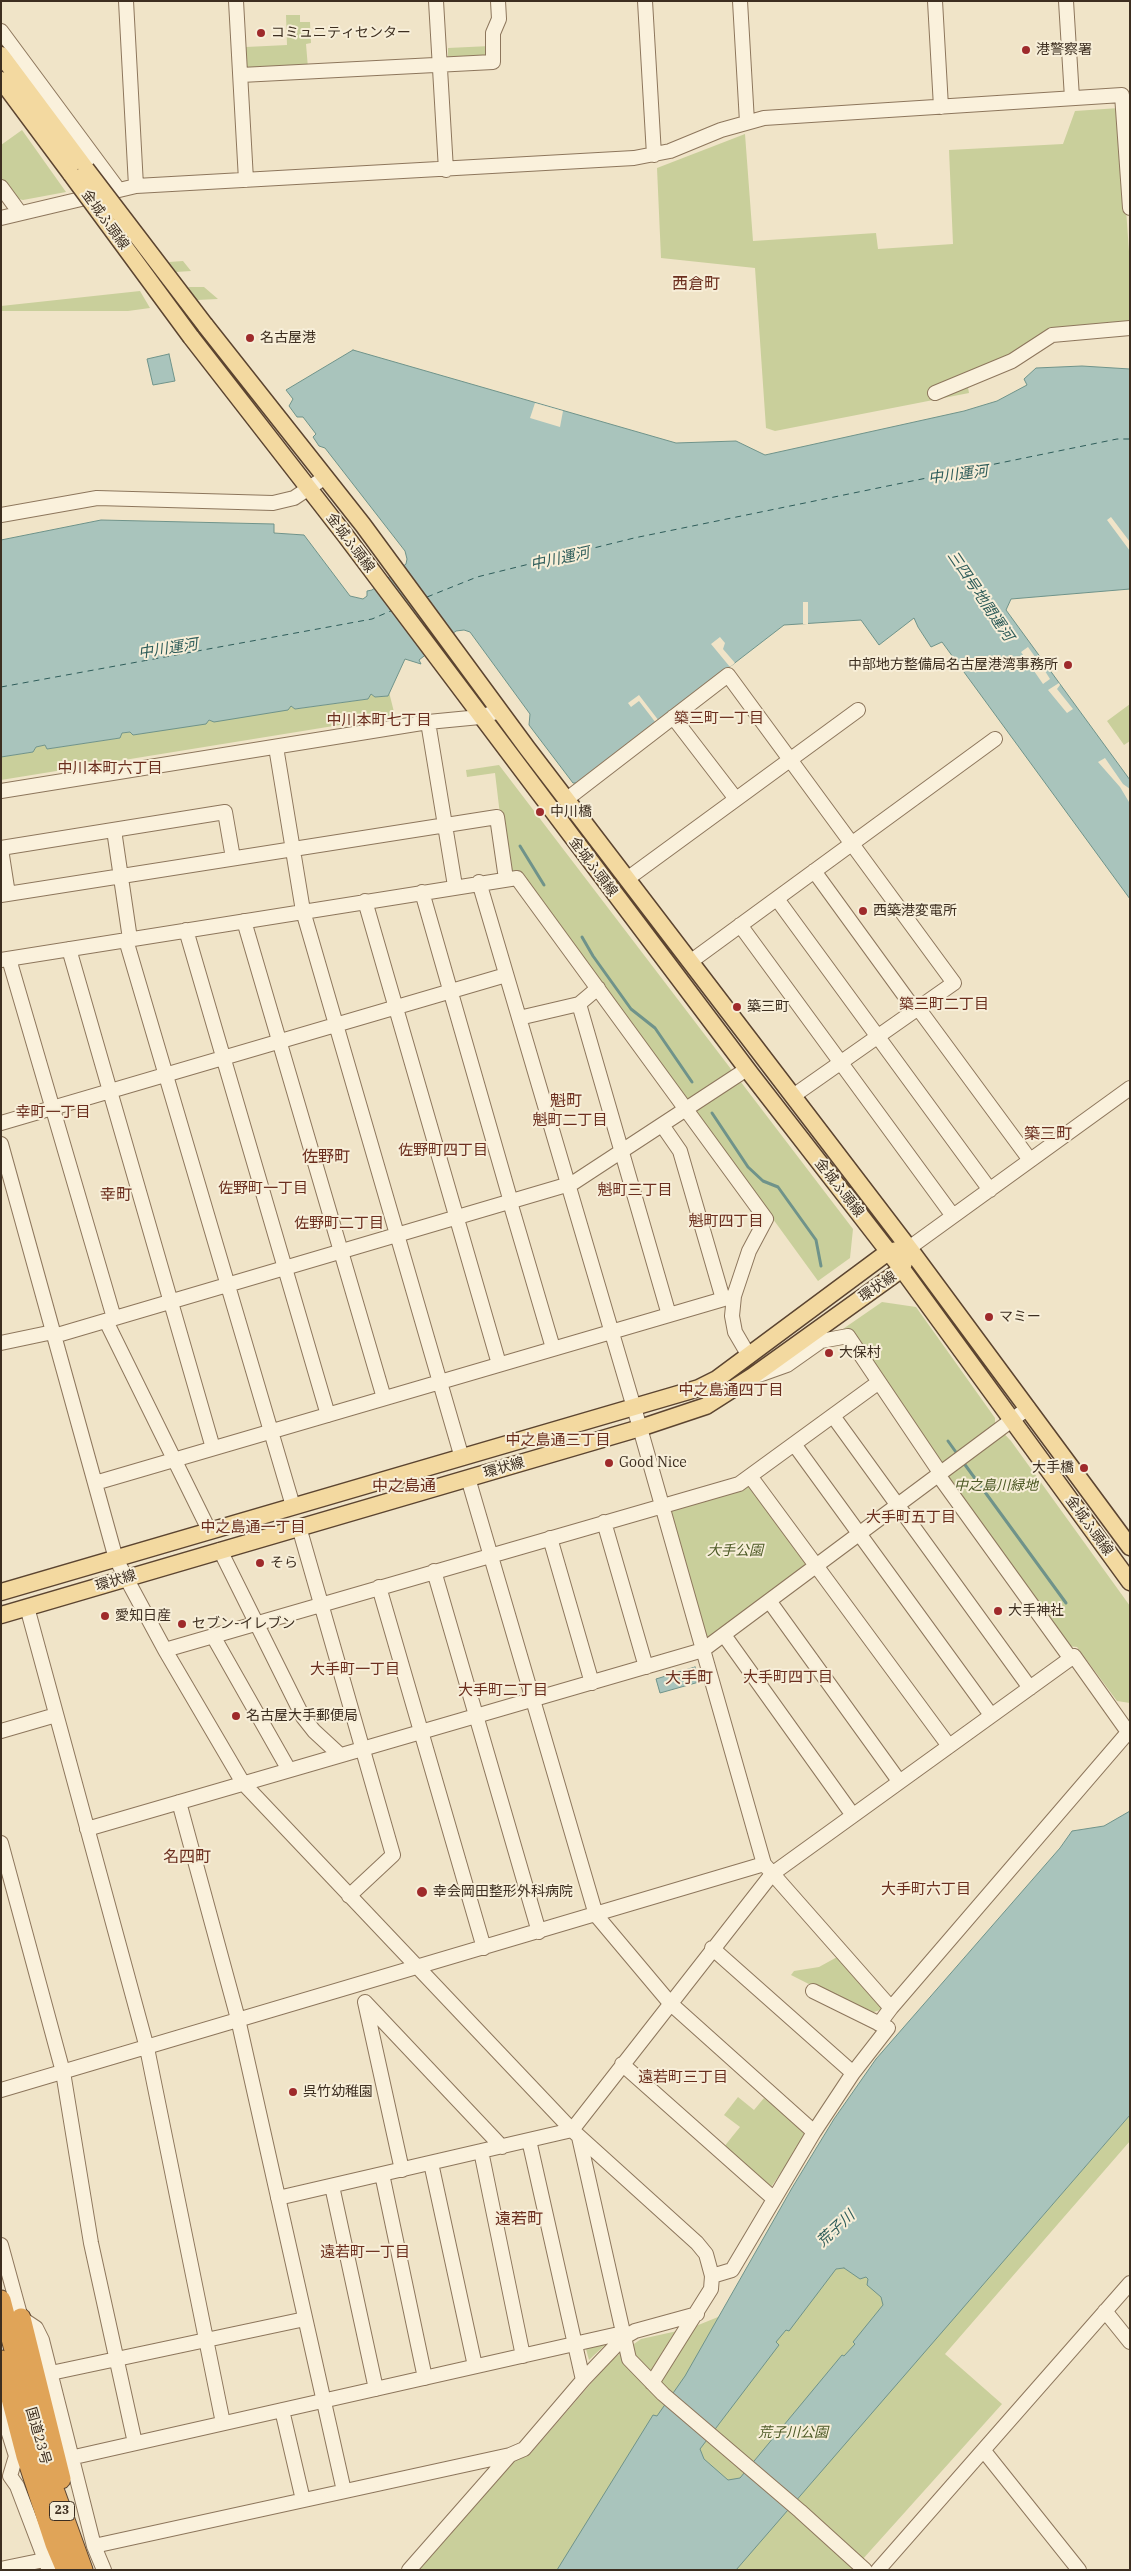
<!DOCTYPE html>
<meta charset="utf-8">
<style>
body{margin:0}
#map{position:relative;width:1131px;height:2571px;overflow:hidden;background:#f0e4c8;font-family:"IBM Plex Serif",serif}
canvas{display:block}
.frame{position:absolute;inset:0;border:2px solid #3d2e20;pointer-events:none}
</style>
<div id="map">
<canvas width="1131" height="2571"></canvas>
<div class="frame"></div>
</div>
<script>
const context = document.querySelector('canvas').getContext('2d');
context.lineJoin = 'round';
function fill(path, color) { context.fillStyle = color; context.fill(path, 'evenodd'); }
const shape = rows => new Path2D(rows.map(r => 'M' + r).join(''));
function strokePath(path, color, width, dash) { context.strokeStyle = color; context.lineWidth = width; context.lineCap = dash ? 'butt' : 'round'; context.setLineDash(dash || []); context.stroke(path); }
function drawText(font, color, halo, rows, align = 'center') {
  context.font = font + ' "IBM Plex Serif","Noto Sans JP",serif'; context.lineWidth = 4; context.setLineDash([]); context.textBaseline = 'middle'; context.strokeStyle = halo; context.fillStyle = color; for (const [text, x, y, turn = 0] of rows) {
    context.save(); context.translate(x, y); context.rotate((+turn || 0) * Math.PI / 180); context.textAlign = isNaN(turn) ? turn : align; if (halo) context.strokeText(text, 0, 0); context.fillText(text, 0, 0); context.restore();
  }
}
fill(shape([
 [286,15,300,15,300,22,310,22,311,43,306,44,308,68,247,72,246,47,287,45],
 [490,46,490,57,448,61,448,48],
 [1119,108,1130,266,1130,322,1053,328,967,382,969,393,775,431,766,428,755,268,661,258,657,168,745,134,753,241,876,233,878,249,953,244,949,150,1063,144,1075,111],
 [22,130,66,192,23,200,15,198,1,177,1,145],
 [183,261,191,271,176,272,169,262],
 [188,287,204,287,218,299,197,300],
 [140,291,150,308,128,311,1,311,1,306],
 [389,692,395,716,1,780,1,757,33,752,36,747,45,745,47,749,120,738,122,733,130,732,133,735,291,706,296,709,368,699,371,694,375,697,387,696],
 [1130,704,1130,741,1124,745,1107,721],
 [499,765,853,1229,850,1258,818,1281,521,872,507,873,495,773,467,777,466,770],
 [882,1302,916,1307,995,1418,995,1424,1011,1441,1130,1606,1130,1703,1117,1701,1077,1647,1066,1646,840,1331],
 [751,1486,807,1560,806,1565,709,1637,706,1636,670,1510,672,1506],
 [839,1956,883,2007,883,2009,868,2014,791,1975,794,1971,819,1967],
 [738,2097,754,2110,764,2098,808,2134,771,2187,723,2148,740,2127,724,2115],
 [1130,2115,1130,2141,945,2354,1002,2404,853,2570,414,2570,509,2463,531,2453,611,2360,641,2339,691,2328,836,2269,844,2268,976,2292],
 [606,2344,589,2360,586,2349]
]), '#c9cf9b');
const water = shape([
 [353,350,676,443,736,441,765,455,964,411,997,401,1027,385,1024,379,1036,368,1082,366,1130,369,1130,589,1011,599,1006,610,1130,780,1130,899,942,642,931,647,918,627,914,618,879,645,861,620,784,625,579,783,573,783,529,725,530,714,470,632,464,630,456,631,419,660,421,664,405,659,388,696,375,697,371,694,368,699,295,709,291,706,288,710,214,722,209,720,206,724,133,735,130,732,122,733,120,738,47,749,45,745,36,747,33,752,1,757,1,540,101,520,274,524,274,533,304,535,350,596,363,599,367,596,367,591,372,590,406,564,407,559,405,551,325,448,319,446,313,437,316,434,303,417,297,417,289,406,293,399,286,390,353,350],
 [169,354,175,381,153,385,147,359,169,354],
 [695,1667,699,1682,660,1693,656,1679,695,1667],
 [1130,1811,1130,2115,736,2570,557,2570,653,2415,657,2416,685,2376,792,2188,834,2119,876,2059,1060,1848,1072,1831,1104,1826,1130,1811],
 [844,2268,860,2279,866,2277,868,2279,867,2285,881,2297,883,2305,853,2342,855,2344,844,2356,842,2355,740,2478,728,2480,704,2459,700,2449,779,2345,776,2342,786,2330,789,2331,836,2269,844,2268]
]);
fill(water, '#a9c4bc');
strokePath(water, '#6f938a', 1);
fill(shape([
 [535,403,563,411,560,427,530,418],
 [1111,517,1130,542,1130,551,1107,520],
 [803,602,808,602,808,624,803,624],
 [720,637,725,643,723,649,735,663,730,667,711,644],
 [1028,647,1043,668,1046,666,1048,669,1045,671,1050,679,1043,684,1021,652],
 [1059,683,1060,685,1057,689,1073,709,1067,713,1048,690],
 [639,695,659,721,656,723,639,701,631,707,628,703],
 [1105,758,1123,784,1130,789,1129,802,1120,787,1098,762]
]), '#f0e4c8');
strokePath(shape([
 [520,846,544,885],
 [582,937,593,956,631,1009,655,1028,692,1082],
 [712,1113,748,1167,763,1181,778,1187,816,1240,821,1266],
 [948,1441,958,1455],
 [963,1462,1066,1603]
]), '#6f938a', 3);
strokePath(shape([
 [427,597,477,577,634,538,1117,439,1130,439],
 [1,687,372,619,393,610]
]), '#2f5d5a', 1, [6, 5]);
const minor = shape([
 [126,1,136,186],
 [236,1,246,180],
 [436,1,446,170],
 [645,1,654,155],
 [740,1,747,122],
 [935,1,941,107],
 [1066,1,1072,98],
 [1,31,118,189],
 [241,75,493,62,493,33,499,19,498,1],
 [1,187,20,213],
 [1,218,136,186,634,158,670,151,721,130,764,118,1122,95,1130,208],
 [935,393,1012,361,1052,335,1130,328],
 [1,515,97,498,273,503,294,498,324,478],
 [673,717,736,799],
 [428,722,455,886],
 [276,747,303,911,462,1458],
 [1,791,428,722,480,717,499,711],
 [567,799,728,675,954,983,793,1096],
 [114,830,130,939],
 [1,848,225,812,233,858],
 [1,849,8,894],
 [814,871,915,1010],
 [627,879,858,710],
 [479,882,640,1428,764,1864],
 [422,892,511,1202],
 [1,895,497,817,506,879],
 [777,899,990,1190],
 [365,901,499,1364],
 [244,921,384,1398],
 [740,925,953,1216],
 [186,930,328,1415],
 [126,940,293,1506],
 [69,949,213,1448],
 [9,959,114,1318],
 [1,960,517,878,766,1219,749,1251,734,1296,732,1316,735,1332,749,1356],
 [690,962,995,739],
 [579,1004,598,988],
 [918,1008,1030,1160],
 [519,1018,579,1004,669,1315],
 [1,1123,506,975],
 [662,1125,680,1151,723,1299],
 [1,1144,116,1559,165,1650,243,1783,572,2130,697,2243,706,2254,712,2276,711,2289,652,2383],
 [510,1202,553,1348],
 [909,1248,1130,1088],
 [106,1321,209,1530],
 [54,1336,573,1183,747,1069],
 [1,1343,53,1332],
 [759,1375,787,1365,821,1341,848,1336,941,1474],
 [833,1416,1030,1688],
 [794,1444,991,1715],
 [750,1476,949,1746],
 [939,1476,1071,1659],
 [468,1478,596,1915,670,2003,814,2132],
 [95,1483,734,1296],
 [604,1522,646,1667],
 [299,1527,393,1855,349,1896],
 [550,1538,592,1683],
 [220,1550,303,1717,314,1731,340,1755],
 [434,1571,539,1932],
 [379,1587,484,1948],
 [770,1602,899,1781],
 [27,1607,147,2048,223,2423],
 [724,1635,852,1814],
 [213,1636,289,1770],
 [165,1650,739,1484,879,1382],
 [1,1731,56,1715],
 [179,1802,238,2019,344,2491],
 [87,1829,703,1650,1028,1408],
 [1,1843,63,2072,91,2243,135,2443],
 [712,1948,853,2073],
 [365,2002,502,2147],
 [365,2002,402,2170],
 [891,2008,1130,1730],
 [622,2064,774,2199],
 [1,2090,764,1864,891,2008,879,2024],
 [579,2137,629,2359,663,2394,800,2511,865,2570],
 [529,2140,583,2380],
 [481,2151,523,2356],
 [431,2163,475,2366],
 [382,2174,425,2378],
 [332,2186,376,2389],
 [278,2198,572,2130,772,1874,1074,1656,1128,1732],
 [1,2245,21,2318,36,2328,42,2340,94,2546,104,2570],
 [712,2276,732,2270,814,2132,853,2073,888,2028,813,1991],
 [1105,2311,1130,2342],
 [51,2373,305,2319],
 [1,2408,16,2456,10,2476],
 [282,2410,303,2500],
 [984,2451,1079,2570],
 [70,2458,623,2333],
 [10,2476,17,2486,49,2570],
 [94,2546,510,2455,524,2449,583,2380,623,2338,635,2331,697,2314],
 [1,2569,44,2560],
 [409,2570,510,2455],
 [878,2570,1130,2283]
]);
const major = shape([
 [1,55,86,169],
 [1,80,71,174],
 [205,325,363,525,527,748,909,1248,1130,1547],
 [191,337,345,535,750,1073,902,1269,1130,1582],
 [1,1592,699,1388,717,1379,888,1252,897,1250],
 [1,1615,640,1428,706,1406,753,1376,902,1269,905,1259]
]);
const highway = shape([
 [1,2300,41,2453,83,2570],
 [21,2318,61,2479],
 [1,2360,26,2456,55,2544,66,2570]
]);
strokePath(minor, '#8d765c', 16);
strokePath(major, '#5b4430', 19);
strokePath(highway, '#5b4430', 21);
strokePath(minor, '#faf1dc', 14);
strokePath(major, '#f3d9a0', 16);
strokePath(highway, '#e0a458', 19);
const majorBridge = shape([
 [86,169,205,325],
 [71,174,191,337]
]);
strokePath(majorBridge, '#5b4430', 19, []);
strokePath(majorBridge, '#f3d9a0', 16);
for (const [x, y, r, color] of [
 [261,33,5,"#9e2a2b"],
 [1026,50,5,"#9e2a2b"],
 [250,338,5,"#9e2a2b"],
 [1068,665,5,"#9e2a2b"],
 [540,812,5,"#9e2a2b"],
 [863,911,5,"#9e2a2b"],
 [737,1007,5,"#9e2a2b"],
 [989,1317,5,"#9e2a2b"],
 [829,1353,5,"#9e2a2b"],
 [609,1463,5,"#9e2a2b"],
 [1084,1468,5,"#9e2a2b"],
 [260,1563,5,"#9e2a2b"],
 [998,1611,5,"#9e2a2b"],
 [105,1616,5,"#9e2a2b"],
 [182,1624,5,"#9e2a2b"],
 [236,1716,5,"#9e2a2b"],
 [422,1892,6,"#9e2a2b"],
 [293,2092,5,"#9e2a2b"]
]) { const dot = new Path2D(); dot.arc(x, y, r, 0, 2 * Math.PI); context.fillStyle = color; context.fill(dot); strokePath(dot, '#f7eed8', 2); }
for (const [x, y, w] of [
 [62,2511,25]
]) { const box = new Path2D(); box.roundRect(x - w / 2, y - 9.5, w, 19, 4); context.fillStyle = '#f7eed8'; context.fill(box); strokePath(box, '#3d2e20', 1); }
drawText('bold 12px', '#3d2e20', null, [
 ["23",62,2511]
]);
drawText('14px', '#3d2e20', '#f7eed8', [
 ["コミュニティセンター",271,33],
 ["港警察署",1036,50],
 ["名古屋港",260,338],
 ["中部地方整備局名古屋港湾事務所",1058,665,"right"],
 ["中川橋",550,812],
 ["西築港変電所",873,911],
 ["築三町",747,1007],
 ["マミー",999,1317],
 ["大保村",839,1353],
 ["Good Nice",619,1463],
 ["大手橋",1074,1468,"right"],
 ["そら",270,1563],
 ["大手神社",1008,1611],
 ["愛知日産",115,1616],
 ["セブン-イレブン",192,1624],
 ["名古屋大手郵便局",246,1716],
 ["幸会岡田整形外科病院",433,1892],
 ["呉竹幼稚園",303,2092]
], 'left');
drawText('14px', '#3d2e20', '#f7eed8', [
 ["金城ふ頭線",105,220,54],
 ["金城ふ頭線",350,543,53],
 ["金城ふ頭線",593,867,53],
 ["金城ふ頭線",839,1188,52],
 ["環状線",878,1287,-35],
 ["環状線",504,1468,-16],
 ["金城ふ頭線",1089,1526,54],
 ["環状線",116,1581,-17],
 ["国道23号",38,2436,74]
]);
drawText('italic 14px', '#4d5a26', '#f7eed8', [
 ["中之島川緑地",996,1486],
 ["大手公園",735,1551],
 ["荒子川公園",793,2433]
]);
drawText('italic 15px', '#2f5d5a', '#f7eed8', [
 ["中川運河",958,475,-7],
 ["中川運河",560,559,-12],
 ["三四号地間運河",980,596,56],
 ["中川運河",168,649,-9],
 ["荒子川",836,2229,-43]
]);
drawText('15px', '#6b2e1e', '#f7eed8', [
 ["築三町一丁目",719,719],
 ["中川本町七丁目",379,721],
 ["中川本町六丁目",110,769],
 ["築三町二丁目",944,1005],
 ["幸町一丁目",53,1113],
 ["魁町二丁目",570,1121],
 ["佐野町四丁目",443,1151],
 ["佐野町一丁目",263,1189],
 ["魁町三丁目",635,1191],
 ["魁町四丁目",726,1222],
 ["佐野町二丁目",339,1224],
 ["中之島通四丁目",731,1391],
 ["中之島通三丁目",558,1441],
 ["大手町五丁目",911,1518],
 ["中之島通一丁目",253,1528],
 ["大手町一丁目",355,1670],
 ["大手町四丁目",788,1678],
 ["大手町二丁目",503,1691],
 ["大手町六丁目",926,1890],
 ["遠若町三丁目",683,2078],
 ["遠若町一丁目",365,2253]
]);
drawText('16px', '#6b2e1e', '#f7eed8', [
 ["西倉町",696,284],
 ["魁町",566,1101],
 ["築三町",1048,1134],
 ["佐野町",326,1157],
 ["幸町",116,1195],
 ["中之島通",404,1486],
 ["大手町",689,1678],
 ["名四町",187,1857],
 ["遠若町",519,2219]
]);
</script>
